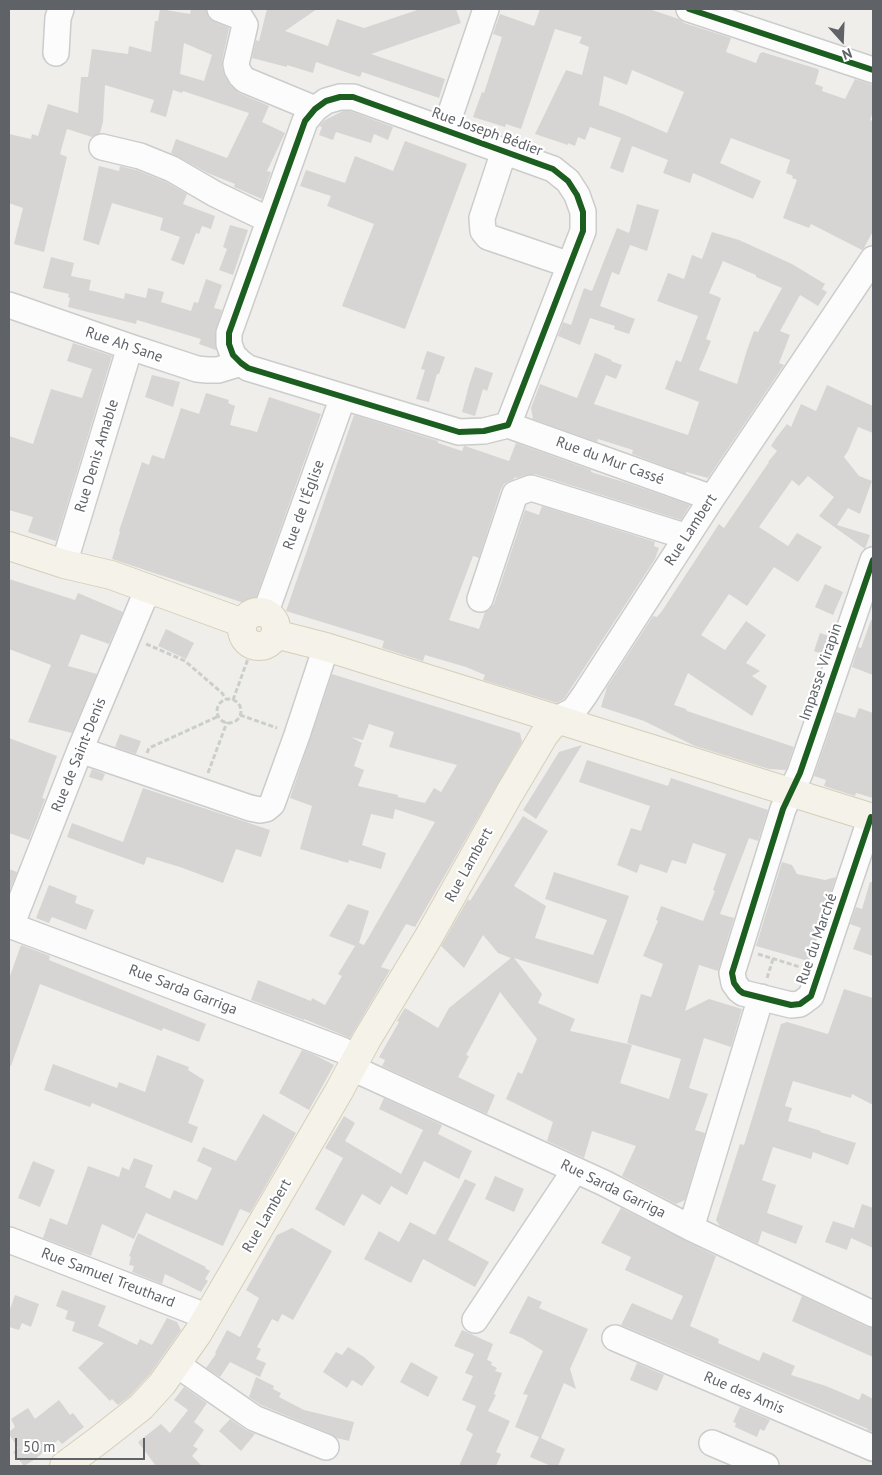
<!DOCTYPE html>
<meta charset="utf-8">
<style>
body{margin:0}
#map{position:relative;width:882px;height:1475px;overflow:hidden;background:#efeeea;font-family:"PT Sans",sans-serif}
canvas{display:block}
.frame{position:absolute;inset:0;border:10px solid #5f6368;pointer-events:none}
.north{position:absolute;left:817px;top:15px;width:50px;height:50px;-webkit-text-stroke:4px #fff;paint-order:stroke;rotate:160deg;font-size:14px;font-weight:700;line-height:20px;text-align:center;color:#5f6368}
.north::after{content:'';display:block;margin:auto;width:18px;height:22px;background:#5f6368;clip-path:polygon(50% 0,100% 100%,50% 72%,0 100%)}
.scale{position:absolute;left:15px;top:1438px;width:130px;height:22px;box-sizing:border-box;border:2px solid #5f6368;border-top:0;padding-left:6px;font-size:15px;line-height:18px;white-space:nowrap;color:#5f6368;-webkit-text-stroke:4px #fff;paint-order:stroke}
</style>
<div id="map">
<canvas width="882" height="1475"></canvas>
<div class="frame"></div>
<div class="north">N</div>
<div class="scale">50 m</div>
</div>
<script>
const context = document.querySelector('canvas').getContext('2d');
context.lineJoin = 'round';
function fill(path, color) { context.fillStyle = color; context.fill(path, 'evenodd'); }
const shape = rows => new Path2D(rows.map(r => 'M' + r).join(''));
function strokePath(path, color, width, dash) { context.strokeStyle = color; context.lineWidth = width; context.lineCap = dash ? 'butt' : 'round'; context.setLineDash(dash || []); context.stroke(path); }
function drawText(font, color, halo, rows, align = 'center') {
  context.font = font + ' "PT Sans",sans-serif'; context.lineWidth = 4.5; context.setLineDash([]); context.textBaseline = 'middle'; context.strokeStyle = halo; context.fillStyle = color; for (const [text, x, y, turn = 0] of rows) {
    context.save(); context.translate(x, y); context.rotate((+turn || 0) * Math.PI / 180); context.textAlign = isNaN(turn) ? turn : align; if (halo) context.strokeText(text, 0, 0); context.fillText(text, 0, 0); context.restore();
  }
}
fill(shape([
 [160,9,190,14,191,9,206,9,209,18,215,22,229,28,222,61,222,67,225,76,231,86,239,93,269,106,262,122,285,133,267,171,271,172,262,199,234,187,235,184,210,174,171,153,176,139,227,158,249,113,183,91,182,93,173,90,166,117,150,112,154,100,105,85,103,122,100,133,92,137,67,129,60,154,67,157,44,252,14,244,23,208,9,203,9,134,31,139,32,134,38,136,48,104,78,113,81,77,88,77,92,49,128,54,129,46,151,52,155,21,158,21],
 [184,43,212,55,204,81,180,74],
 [267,9,317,9,285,31,328,46,337,19,364,28,420,9,456,9,461,23,371,54,445,79,439,98,362,72,360,77,316,62,313,73,287,65,287,67,252,58,256,40,259,41],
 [540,9,649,9,679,19,684,23,731,38,726,52,756,63,760,53,762,53,762,52,818,69,819,71,815,84,823,87,822,91,845,99,855,79,873,85,873,112,870,120,873,121,873,231,864,248,862,250,811,224,809,228,783,218,797,180,792,178,793,176,786,173,790,160,731,138,720,163,761,181,753,199,693,173,690,183,663,173,668,160,632,146,623,173,610,168,621,138,590,127,585,140,578,137,575,146,568,143,568,145,535,134,566,70,582,75,589,47,579,43,582,37,555,29,521,129,506,124,505,127,473,117,482,92,484,93,502,37,493,34,500,14,534,26],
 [632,70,684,92,667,133,623,114,599,105,604,76,627,85],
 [343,111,350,111,393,127,388,140,374,134,371,143,336,132,333,140,319,135,322,127,319,126,325,120],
 [405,141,467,164,405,329,342,306,374,224,327,206,331,196,300,186,306,170,345,183,355,156,393,171],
 [99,166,119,171,120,166,136,170,166,182,187,194,183,204,215,216,211,229,202,226,199,234,196,233,184,265,171,260,180,237,160,230,163,218,112,203,99,245,83,240],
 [637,204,659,210,647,251,630,245,619,275,612,272,600,306,635,319,629,334,614,329,615,326,590,318,580,345,558,336,563,322,571,325,584,288,592,291,617,228,629,233],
 [230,225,248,230,233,275,219,270,227,249,223,247],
 [712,232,739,240,792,264,825,284,822,289,827,292,818,306,800,295,780,331,790,335,779,363,784,365,708,478,686,472,686,474,635,455,632,454,633,450,598,439,597,442,533,419,531,408,540,384,577,398,595,353,612,360,611,361,622,365,616,379,606,375,594,404,688,435,699,402,665,389,676,360,681,362,698,316,657,301,668,273,684,279,692,255,702,259],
 [723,261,756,275,756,277,782,288,758,332,754,331,747,350,737,384,699,370,711,341,706,339,721,298,709,293],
 [51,257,74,263,71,276,91,280,89,290,124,299,125,293,146,298,148,288,164,292,161,302,191,311,194,302,198,303,206,279,222,285,214,308,222,310,215,333,216,350,199,344,201,339,137,320,136,324,68,307,70,298,68,297,69,294,43,288],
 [73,343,112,356,56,541,28,532,33,517,9,510,9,436,33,444,51,389,82,398,92,369,67,361],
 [427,351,445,357,439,374,437,374,429,402,416,399,425,370,421,369],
 [475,367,493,373,487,391,483,389,475,416,462,412,469,385],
 [152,375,180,382,173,407,145,397],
 [827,385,873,406,873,433,858,427,848,451,844,457,859,476,872,481,860,514,848,508,837,525,870,535,865,549,819,516,834,497,808,476,799,486,792,480,759,527,788,546,797,533,822,547,798,582,774,567,747,606,729,594,701,635,725,650,746,621,766,635,746,663,760,671,752,676,767,686,752,716,688,673,674,705,686,709,687,711,794,747,786,770,769,769,695,746,644,721,601,707,607,687,653,616,657,617,662,611,719,524,724,528,769,462,768,462,777,451,771,446,776,438,787,424,791,427,801,404,816,411],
 [206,393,229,400,228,403,235,406,230,425,257,432,269,397,321,414,253,606,112,559,120,532,119,531,142,462,149,465,152,455,164,459,181,408,199,414],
 [354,415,438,441,438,443,462,451,464,446,465,446,509,461,516,443,591,470,591,472,627,483,690,505,681,520,535,474,526,475,517,478,515,477,514,479,504,484,501,489,479,558,473,556,449,620,479,629,485,612,490,609,494,604,525,510,539,515,542,506,655,542,654,546,659,548,655,559,564,699,557,703,483,680,485,675,466,667,425,655,423,661,382,648,384,641,286,611],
 [9,579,75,600,78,593,123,612,109,644,81,634,68,666,97,674,72,733,28,722,51,665,9,649],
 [825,584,843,592,833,615,815,607],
 [871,620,873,620,873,675,852,667,858,647,861,648],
 [166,629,194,643,186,659,158,646],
 [820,633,831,637,825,655,814,651],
 [332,674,520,733,522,742,415,927,406,924,381,967,390,970,350,1038,304,1019,304,1020,251,1000,258,980,311,1001,312,998,325,1005,342,976,338,974,355,946,329,936,348,904,369,911,359,943,364,945,435,822,395,809,393,819,371,814,362,845,386,853,381,869,349,860,348,863,300,849,312,806,290,798],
 [369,724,394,732,389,747,457,765,441,792,434,788,425,803,398,797,398,795,358,786,364,770,354,766,362,743,351,737,363,740],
 [859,708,873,713,873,798,856,793,855,796,824,786,826,780,814,776,836,712,855,718],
 [120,734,141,741,136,754,115,747],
 [9,738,57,756,42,798,45,799,29,840,9,833],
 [582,745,536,819,523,810,559,752],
 [587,760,668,786,671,778,768,810,758,841,749,838,720,914,734,918,718,971,699,965,685,1011,709,999,742,1009,731,1047,704,1038,689,1088,708,1094,695,1130,705,1133,685,1200,676,1204,622,1176,636,1146,592,1131,584,1158,547,1141,553,1122,506,1099,518,1072,522,1074,537,1039,500,992,466,1055,469,1056,458,1077,495,1095,487,1114,382,1066,385,1060,379,1057,399,1022,397,1021,405,1008,438,1028,449,1008,511,958,498,953,483,935,464,968,441,946,468,899,470,901,523,816,548,831,514,886,546,906,535,938,593,955,607,920,545,899,554,872,629,896,598,984,514,958,542,994,538,1003,575,1019,570,1031,632,1045,620,1083,669,1099,681,1059,627,1043,641,994,651,997,663,964,643,956,658,921,656,920,661,906,703,921,715,891,713,890,726,854,693,843,686,864,672,860,667,873,640,864,637,873,617,865,631,828,641,831,650,806,579,782],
 [92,769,105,774,102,781,89,777],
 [143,788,270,830,261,857,236,849,223,883,180,867,147,857,144,865,67,837,72,823,123,842],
 [782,862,792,865,797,874,825,880,836,877,808,961,756,946],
 [9,869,17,872,9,892],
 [870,882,873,882,873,956,853,949,861,928,850,924,856,907,862,909],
 [49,885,77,896,75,903,94,910,86,930,52,917,49,923,36,918],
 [21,945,50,956,49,960,206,1024,199,1042,163,1028,162,1031,40,984,11,1066,9,1066,9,979],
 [844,989,873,998,873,1105,852,1094,851,1098,793,1081,785,1106,792,1108,788,1121,821,1131,820,1132,856,1143,848,1165,813,1152,811,1159,773,1147,762,1180,776,1185,767,1213,803,1226,796,1244,762,1231,758,1244,720,1226,716,1220,740,1144,744,1145,781,1024,787,1022,828,1034],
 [302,1050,315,1055,334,1065,309,1110,279,1093],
 [157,1055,189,1067,188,1070,204,1080,188,1123,198,1127,192,1143,92,1103,90,1107,44,1090,53,1064,117,1088,119,1082,145,1092],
 [384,1098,442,1125,438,1134,472,1151,459,1179,424,1161,407,1195,391,1186,380,1205,362,1194,344,1226,315,1209,343,1158,325,1148,344,1116,355,1123,345,1141,401,1174,423,1130,379,1109],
 [263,1114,296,1133,250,1213,240,1209,223,1246,146,1213,134,1239,102,1224,91,1256,43,1238,50,1218,67,1225,88,1166,119,1177,122,1167,129,1170,134,1158,153,1165,145,1187,170,1199,174,1190,197,1200,212,1168,197,1161,203,1147,236,1161],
 [33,1161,55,1170,40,1207,18,1198],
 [495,1176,524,1189,514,1212,485,1199],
 [465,1179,476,1184,448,1240,489,1262,475,1287,423,1259,411,1283,364,1259,379,1231,399,1242,410,1222,435,1235],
 [862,1204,873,1208,873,1248,851,1238,847,1250,825,1242,833,1221,854,1228],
 [621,1208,716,1256,690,1326,719,1339,718,1343,759,1361,763,1352,795,1366,791,1375,826,1386,859,1400,862,1393,873,1399,873,1432,867,1430,868,1429,621,1325,632,1303,672,1320,683,1296,625,1270,631,1257,601,1243],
 [292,1228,332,1251,293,1320,282,1314,278,1322,272,1319,257,1347,261,1349,256,1359,266,1363,260,1377,230,1362,220,1377,206,1368,216,1354,215,1353,227,1330,240,1337,259,1298,246,1290,277,1235],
 [138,1233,206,1267,205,1268,210,1271,205,1279,208,1281,201,1292,165,1274,162,1284,132,1272,134,1266,129,1265,131,1257,129,1256],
 [62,1290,106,1306,98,1326,137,1345,140,1339,152,1345,167,1318,177,1322,181,1330,150,1374,130,1396,118,1405,112,1399,110,1401,78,1368,104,1343,72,1331,75,1322,65,1319,68,1311,56,1306],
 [15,1295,39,1304,31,1327,22,1323,19,1330,9,1327,9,1312],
 [528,1296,542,1302,539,1308,588,1329,570,1369,576,1389,564,1383,541,1438,565,1449,558,1466,551,1466,530,1457,539,1437,515,1427,528,1395,523,1394,543,1351,522,1338,509,1333],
 [802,1296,867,1327,873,1328,873,1357,792,1321],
 [462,1330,493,1344,487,1360,492,1362,491,1365,497,1368,495,1371,502,1373,494,1394,496,1395,488,1411,510,1421,496,1452,501,1454,496,1466,459,1466,473,1434,466,1430,476,1406,462,1400,473,1376,465,1373,474,1354,454,1346],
 [348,1347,364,1357,375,1367,362,1386,352,1380,347,1388,323,1372,336,1352,342,1355],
 [411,1362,438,1377,428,1397,400,1382],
 [637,1363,664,1375,657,1391,630,1380],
 [256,1377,274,1386,273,1389,281,1393,279,1397,304,1410,354,1422,349,1441,337,1438,331,1434,261,1405,249,1397],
 [184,1387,207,1403,194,1422,204,1430,193,1446,198,1449,192,1456,202,1466,156,1466,138,1442,161,1424,170,1433,188,1410,174,1400],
 [59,1400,70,1415,73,1413,84,1427,62,1444,58,1440,34,1460,24,1466,13,1452,18,1448,9,1434,9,1432,15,1427,11,1419,28,1408,35,1419],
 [740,1407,770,1420,764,1431,760,1429,757,1437,735,1427,736,1423,733,1422],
 [230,1419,246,1430,255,1434,241,1451,219,1431]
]), '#d6d5d3');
const minor = shape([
 [220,9,240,17,245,25,236,64,237,69,241,76,245,80,315,109],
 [689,9,873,70],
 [56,53,58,18,61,9],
 [340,97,353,97,553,169,568,181,577,195,583,212,583,231,508,425,484,431,459,432,248,368,241,363,233,355,229,344,229,333,305,121,315,109,326,101,340,97],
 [445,130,486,9],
 [102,147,140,156,172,169,215,194,269,220],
 [504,151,482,218,483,231,488,237,570,265],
 [9,305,130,347,197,369,207,370,218,370,241,363],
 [508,425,712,498],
 [64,564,130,347],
 [480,599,515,494,531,488,678,534,686,538],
 [265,614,343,397],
 [557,719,574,710,584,696,712,498,873,259],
 [80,750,250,808,260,810,266,809,272,804,297,735,326,647],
 [871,817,811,996,800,1004,791,1005,743,993,739,990,734,983,732,973,783,809,800,773,873,560],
 [9,925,252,1016,342,1050,357,1058],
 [11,926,80,750,144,598,157,591],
 [352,1068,604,1183,691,1228,873,1314],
 [691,1228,761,997],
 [9,1240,208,1317],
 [475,1320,575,1170],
 [615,1338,873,1448],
 [176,1364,254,1418,326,1447],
 [712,1443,766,1466]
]);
const major = shape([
 [9,546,64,564,111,575,243,623],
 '242 629a17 17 0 1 1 34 0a17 17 0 1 1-34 0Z',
 [275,634,326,647,873,818],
 [64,1466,99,1440,141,1407,162,1384,198,1333,339,1091,367,1039,428,938,509,794,544,735,557,719]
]);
strokePath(minor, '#cbcccc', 28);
strokePath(major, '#d7ceb8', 30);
strokePath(shape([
 [146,644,185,661,222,693,226,699],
 '217 711a12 12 0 1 1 24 0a12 12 0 1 1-24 0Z',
 [233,700,253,645],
 [240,715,277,728],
 [147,753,149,748,219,716],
 [208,773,227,722],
 [758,954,800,967],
 [767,978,773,959]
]), '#cacfcc', 3, [5, 2.5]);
strokePath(minor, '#fdfcfc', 25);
strokePath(major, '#f4f2e9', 28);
strokePath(shape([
 [689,9,873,70],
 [340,97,353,97,553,169,568,181,577,195,583,212,583,231,508,425,484,431,459,432,248,368,241,363,233,355,229,344,229,333,305,121,315,109,326,101,340,97],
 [871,817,811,996,800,1004,791,1005,743,993,739,990,734,983,732,973,783,809,800,773,873,560]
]), '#1b5e20', 6);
drawText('15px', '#5f6368', '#fff', [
 ["Rue Joseph Bédier",487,132,20],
 ["Rue Ah Sane",124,345,19],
 ["Rue Denis Amable",97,456,-73],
 ["Rue du Mur Cassé",610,461,20],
 ["Rue de l'Église",304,505,-70],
 ["Rue Lambert",691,530,-57],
 ["Impasse Virapin",821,672,-71],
 ["Rue de Saint-Denis",79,755,-68],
 ["Rue Lambert",469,865,-61],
 ["Rue du Marché",817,939,-71],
 ["Rue Sarda Garriga",183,990,21],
 ["Rue Sarda Garriga",613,1189,26],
 ["Rue Lambert",267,1216,-60],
 ["Rue Samuel Treuthard",108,1278,21],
 ["Rue des Amis",744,1393,23]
]);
</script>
